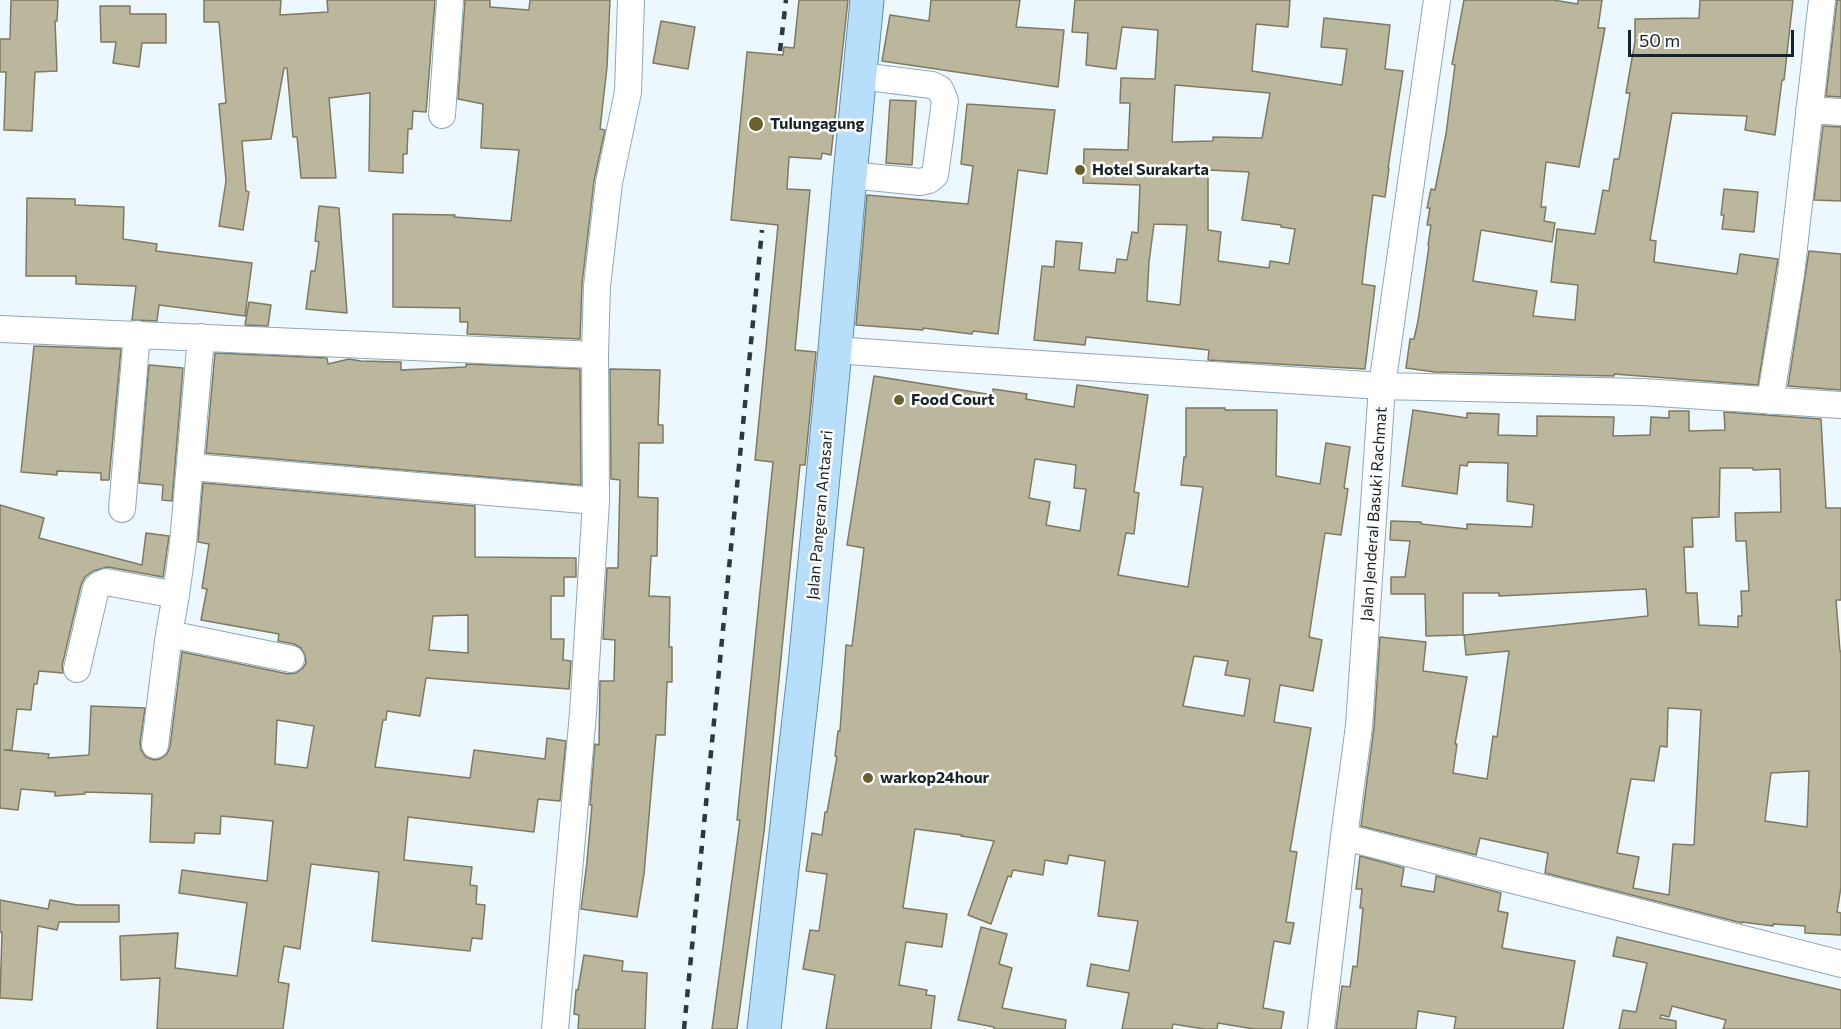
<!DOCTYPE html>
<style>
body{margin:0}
#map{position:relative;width:1841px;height:1029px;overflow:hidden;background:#edf7fe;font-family:Commissioner,sans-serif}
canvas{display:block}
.scale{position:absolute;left:1628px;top:30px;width:166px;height:27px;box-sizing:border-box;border:3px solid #192229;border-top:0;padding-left:8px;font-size:18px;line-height:21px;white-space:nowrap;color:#192229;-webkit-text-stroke:4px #fff;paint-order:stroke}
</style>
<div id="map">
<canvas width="1841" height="1029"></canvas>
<div class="scale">50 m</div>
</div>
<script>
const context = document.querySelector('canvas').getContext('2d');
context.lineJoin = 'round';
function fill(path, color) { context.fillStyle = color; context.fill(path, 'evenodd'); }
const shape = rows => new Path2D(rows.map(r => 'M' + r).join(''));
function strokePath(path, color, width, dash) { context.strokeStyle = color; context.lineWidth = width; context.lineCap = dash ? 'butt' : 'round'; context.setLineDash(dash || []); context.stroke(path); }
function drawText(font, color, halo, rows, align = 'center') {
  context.font = font + ' Commissioner,sans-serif'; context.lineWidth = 5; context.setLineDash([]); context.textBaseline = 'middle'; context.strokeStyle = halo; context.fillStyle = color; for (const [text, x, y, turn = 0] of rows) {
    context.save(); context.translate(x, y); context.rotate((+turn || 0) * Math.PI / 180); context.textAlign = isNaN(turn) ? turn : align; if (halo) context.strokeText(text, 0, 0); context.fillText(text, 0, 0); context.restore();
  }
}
const building = shape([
 [11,0,58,0,57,21,55,21,57,71,35,72,32,131,4,130,6,72,0,72,0,39,10,39,11,0],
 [204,0,281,0,280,15,328,12,327,0,435,0,426,112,413,111,412,129,408,129,407,154,403,154,403,173,369,171,370,93,329,98,336,178,301,178,297,137,293,137,287,68,284,68,271,139,242,141,246,191,249,192,243,230,219,226,226,181,219,104,226,103,219,22,204,22,204,0],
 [465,0,490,0,490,7,529,10,530,0,610,0,607,67,600,129,605,130,594,181,582,284,580,339,467,334,468,322,460,322,460,308,393,307,393,214,455,215,454,217,511,221,519,150,481,148,483,104,458,99,465,0],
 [799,0,848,0,831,155,822,153,821,159,789,157,787,189,810,190,795,350,816,352,805,465,800,465,764,832,737,1029,712,1029,740,820,737,820,773,462,755,460,778,225,731,220,747,52,783,55,784,47,794,48,799,0],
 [931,0,1020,0,1016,27,1064,30,1058,87,882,61,890,15,929,21,931,0],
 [1075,0,1290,0,1288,27,1256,24,1252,71,1342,85,1347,49,1321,47,1324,18,1390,25,1385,69,1403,71,1388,168,1389,168,1385,197,1373,195,1367,241,1362,284,1375,286,1365,369,1208,360,1209,350,1086,337,1085,345,1034,340,1042,266,1054,267,1056,241,1082,243,1079,270,1115,273,1117,259,1127,260,1132,232,1138,233,1140,185,1083,183,1084,149,1128,150,1130,103,1120,103,1121,78,1155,79,1158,30,1122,27,1116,69,1086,65,1088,33,1072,32,1075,0],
 [1175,85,1270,93,1262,138,1213,137,1213,141,1172,142,1175,85],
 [1208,170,1249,172,1242,220,1281,225,1281,227,1295,229,1289,264,1270,261,1269,268,1218,261,1221,232,1208,230,1208,170],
 [1154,224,1187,225,1180,305,1147,301,1149,262,1154,224],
 [1464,0,1553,0,1578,4,1578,0,1602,0,1598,28,1605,28,1579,167,1546,162,1541,207,1546,207,1544,221,1555,223,1552,242,1481,230,1473,281,1537,291,1533,316,1575,320,1578,285,1551,282,1557,229,1595,234,1603,190,1609,191,1614,159,1619,159,1630,93,1626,93,1635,41,1635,19,1699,18,1700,0,1793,0,1784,80,1782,80,1775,135,1745,130,1747,116,1672,113,1650,240,1656,241,1654,262,1737,274,1740,254,1778,259,1758,385,1614,374,1614,376,1435,372,1406,368,1410,339,1414,339,1418,321,1429,246,1428,245,1431,225,1427,225,1430,208,1427,208,1431,189,1435,190,1446,134,1455,65,1452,64,1464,0],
 [1837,0,1841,0,1841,97,1826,96,1837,0],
 [100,6,130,6,130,14,166,14,166,43,142,43,139,67,113,63,116,42,101,42,100,6],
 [661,21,695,27,688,69,653,63,661,21],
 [890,100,916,101,912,165,886,163,890,100],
 [967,104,1055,110,1047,174,1018,170,998,334,973,331,972,334,923,328,923,330,856,325,867,195,968,204,973,166,961,164,967,104],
 [1823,126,1841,127,1841,201,1814,200,1823,126],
 [1724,189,1758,192,1754,232,1722,229,1724,215,1721,215,1724,189],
 [27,198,75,199,75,205,124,207,123,239,157,244,156,251,252,263,245,316,159,305,157,321,132,320,136,286,76,284,76,276,26,276,27,198],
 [319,206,339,208,347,313,306,309,311,271,315,271,319,242,315,241,319,206],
 [1809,251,1841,254,1841,390,1788,386,1809,251],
 [249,302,271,305,268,326,245,325,249,302],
 [34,346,121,349,109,480,101,480,101,473,57,471,57,475,21,472,34,346],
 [215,353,327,358,328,364,349,359,361,361,401,362,401,370,466,367,466,364,580,369,581,485,206,453,215,353],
 [149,365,183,368,172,501,162,500,163,485,139,483,149,365],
 [610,369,660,370,658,425,663,425,663,443,639,443,638,497,658,498,657,556,651,556,649,596,670,597,669,647,672,647,672,682,667,682,665,735,656,735,644,874,637,917,581,909,587,862,592,805,590,805,595,744,599,745,600,681,614,681,615,640,603,639,607,568,618,568,620,480,611,479,610,369],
 [874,376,993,395,993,389,1027,394,1026,399,1074,407,1077,385,1148,395,1134,492,1139,493,1134,534,1126,533,1118,575,1188,587,1203,487,1181,485,1184,457,1186,457,1186,408,1225,408,1225,410,1277,410,1276,476,1320,484,1326,443,1350,447,1344,488,1348,489,1341,535,1325,533,1309,637,1322,640,1313,691,1280,685,1274,722,1311,728,1290,851,1297,852,1286,922,1294,923,1290,944,1274,941,1263,1008,1284,1012,1281,1029,1254,1029,1218,1023,1217,1029,1204,1029,1173,1024,1172,1029,1122,1029,1129,993,1087,986,1091,964,1129,971,1138,921,1098,916,1105,861,1069,855,1067,864,1045,860,1043,875,1013,870,1011,877,1008,876,991,924,968,915,994,841,961,836,962,835,915,829,903,908,947,914,942,947,906,942,899,985,927,990,926,995,935,996,931,1029,826,1029,835,975,803,969,810,930,819,931,827,874,806,871,812,833,822,835,825,812,827,812,837,757,835,756,838,731,840,731,846,645,852,646,864,548,847,545,874,376],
 [1035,459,1076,465,1074,488,1086,489,1080,531,1046,525,1050,502,1029,498,1035,459],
 [1194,656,1228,661,1225,675,1250,679,1244,716,1183,706,1194,656],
 [1413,410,1467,418,1467,413,1499,414,1498,435,1537,436,1537,416,1614,417,1613,436,1650,435,1651,417,1669,418,1669,411,1689,411,1689,431,1725,430,1724,412,1821,419,1826,508,1841,508,1841,600,1836,600,1840,651,1841,651,1841,887,1837,912,1841,913,1841,935,1805,933,1805,926,1773,924,1773,926,1742,922,1742,923,1545,873,1548,853,1480,838,1476,855,1361,826,1374,728,1380,637,1426,642,1423,671,1467,677,1455,744,1457,744,1453,773,1487,779,1493,736,1497,737,1509,651,1466,655,1464,635,1648,616,1646,589,1499,596,1499,593,1463,593,1463,635,1426,636,1425,594,1391,594,1391,577,1405,577,1410,541,1390,540,1391,521,1421,522,1421,524,1467,529,1467,524,1532,527,1534,505,1507,501,1508,463,1468,462,1467,466,1460,465,1457,494,1402,486,1413,410],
 [1720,468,1753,468,1753,470,1780,469,1781,512,1735,513,1736,541,1746,541,1749,591,1741,591,1742,616,1738,616,1738,627,1699,625,1697,593,1686,593,1684,547,1693,547,1692,518,1719,517,1720,468],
 [1668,708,1701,710,1694,845,1673,844,1669,895,1633,888,1639,857,1617,853,1631,779,1654,781,1660,746,1667,747,1668,708],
 [1809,771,1807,827,1765,821,1771,773,1809,771],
 [203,483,475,506,475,557,576,558,576,577,564,577,564,596,551,596,551,639,564,639,563,660,571,661,569,689,426,678,420,716,387,711,386,720,383,720,375,767,470,778,474,750,545,759,547,738,566,741,560,801,538,799,534,832,408,817,404,860,472,867,470,885,477,886,476,904,485,905,482,939,472,938,470,951,372,941,379,872,311,864,300,949,284,946,278,982,289,984,283,1029,157,1029,160,978,121,980,120,936,178,933,175,968,237,976,247,903,179,893,182,870,267,881,273,821,221,816,220,834,195,833,194,843,150,842,152,794,85,792,85,794,55,796,55,792,21,789,18,810,0,808,0,505,44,518,39,538,142,565,146,533,169,536,163,577,108,567,93,571,85,577,81,585,62,666,63,673,39,671,37,684,34,684,31,710,17,709,12,750,4,750,49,754,48,758,89,755,91,706,145,708,140,743,141,750,146,757,154,760,160,759,167,754,170,747,182,652,288,674,296,673,303,668,306,663,305,655,301,648,294,644,278,641,279,634,201,620,207,589,202,588,209,544,198,542,203,483],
 [468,615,468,653,429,650,433,616,468,615],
 [277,720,314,726,307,768,275,764,277,720],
 [1360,856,1404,868,1401,886,1434,892,1436,876,1501,893,1498,911,1508,913,1502,948,1575,961,1563,1029,1454,1029,1456,1017,1418,1011,1416,1029,1336,1029,1342,986,1350,987,1353,966,1357,967,1363,908,1360,908,1362,889,1356,889,1360,856],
 [0,900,48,909,50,900,77,905,119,905,119,922,59,922,57,930,38,926,32,1000,0,998,2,932,0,932,0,900],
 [981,927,1007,934,999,964,1012,968,1002,1008,1066,1020,1065,1029,994,1029,994,1027,958,1020,981,927],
 [1617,937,1841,990,1841,1029,1723,1029,1726,1020,1672,1006,1669,1017,1661,1015,1660,1018,1676,1021,1676,1029,1619,1029,1623,1010,1636,1012,1647,963,1613,956,1617,937],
 [584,955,623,961,622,971,647,973,645,1029,578,1029,579,1015,574,1014,576,990,578,990,584,955]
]);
fill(building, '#bab79c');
strokePath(building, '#7d7a61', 1.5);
const minor = shape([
 [1809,110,1841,112],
 [442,115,450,0],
 [850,175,920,182,929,180,935,175,945,101,940,89,932,85,860,76],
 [0,329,595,355],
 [835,350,947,358,1382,386,1642,392,1841,405],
 [1770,401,1791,274,1822,0],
 [191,467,596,501],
 [122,509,137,334],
 [169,634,291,659],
 [77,669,96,588,99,585,106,582,176,595],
 [155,745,169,634,176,595,183,543,201,337],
 [1344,837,1841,964],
 [555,1029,583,713,596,501,595,355,597,286,609,183,628,92,631,0],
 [1321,1029,1344,837,1359,726,1382,386,1437,0]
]);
const major = shape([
 [764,1029,805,666,835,350,850,175,867,0]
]);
strokePath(minor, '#90a7b9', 28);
strokePath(major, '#608fb1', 35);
strokePath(minor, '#fff', 26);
strokePath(major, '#b7dffc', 33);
strokePath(shape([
 [780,51,786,0],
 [684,1029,762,230]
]), '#2f383f', 4.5, [8, 8]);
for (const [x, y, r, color] of [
 [756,124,8,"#68602d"],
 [1080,170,6,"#68602d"],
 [899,400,6,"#68602d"],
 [868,778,6,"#68602d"]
]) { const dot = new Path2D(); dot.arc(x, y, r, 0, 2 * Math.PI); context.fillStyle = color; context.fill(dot); strokePath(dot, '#fff', 2); }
drawText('bold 16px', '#192229', '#fff', [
 ["Tulungagung",770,124],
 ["Hotel Surakarta",1092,170],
 ["Food Court",911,400],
 ["warkop24hour",880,778]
], 'left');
drawText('16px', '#192229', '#fff', [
 ["Jalan Jenderal Basuki Rachmat",1374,514,-86],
 ["Jalan Pangeran Antasari",820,515,-85]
]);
</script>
